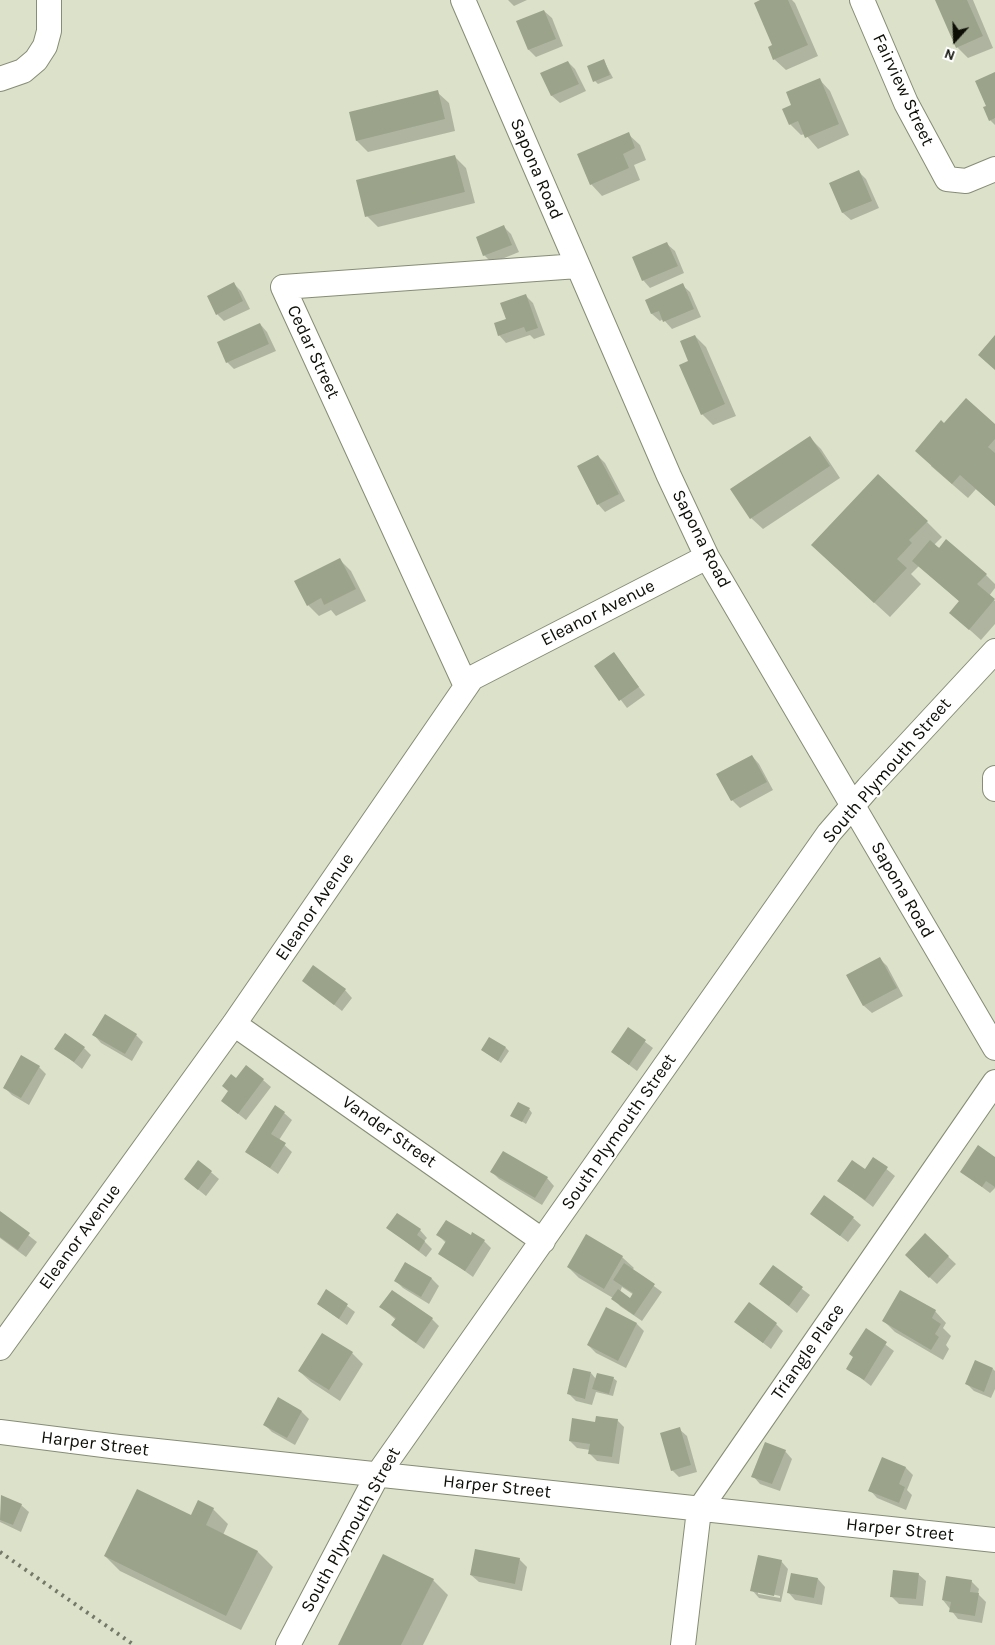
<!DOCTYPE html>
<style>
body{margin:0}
#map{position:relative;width:995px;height:1645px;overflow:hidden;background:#dbe2c9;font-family:Karla,sans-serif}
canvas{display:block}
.north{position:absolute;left:930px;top:15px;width:50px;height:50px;-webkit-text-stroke:4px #fff;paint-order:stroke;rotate:200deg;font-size:14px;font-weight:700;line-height:20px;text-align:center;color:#0d0f07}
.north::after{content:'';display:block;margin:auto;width:18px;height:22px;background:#0d0f07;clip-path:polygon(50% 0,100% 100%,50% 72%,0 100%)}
</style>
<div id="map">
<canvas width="995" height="1645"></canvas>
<div class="north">N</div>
</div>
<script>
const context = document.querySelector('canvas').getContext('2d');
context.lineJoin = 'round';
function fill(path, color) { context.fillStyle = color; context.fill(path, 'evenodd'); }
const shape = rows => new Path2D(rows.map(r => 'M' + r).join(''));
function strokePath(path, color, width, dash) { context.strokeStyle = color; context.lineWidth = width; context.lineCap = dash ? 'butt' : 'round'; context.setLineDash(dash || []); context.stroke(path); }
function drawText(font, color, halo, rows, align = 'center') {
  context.font = font + ' Karla,sans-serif'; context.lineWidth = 4.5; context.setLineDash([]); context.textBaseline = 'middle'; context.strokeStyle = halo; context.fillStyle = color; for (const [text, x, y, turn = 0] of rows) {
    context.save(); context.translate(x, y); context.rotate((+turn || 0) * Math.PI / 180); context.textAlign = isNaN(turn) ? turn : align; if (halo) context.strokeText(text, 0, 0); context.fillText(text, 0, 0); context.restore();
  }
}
fill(shape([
 [508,0,527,0,514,6],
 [764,0,792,0,795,3,818,56,786,70,774,59,774,46],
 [937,0,973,0,993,48,968,58,957,47],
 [544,11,552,18,563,46,536,57,529,50,518,22],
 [604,61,613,78,598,84,595,81],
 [568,62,575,69,586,91,560,103,552,96,542,74],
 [995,74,995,125,990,120,988,107],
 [819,79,830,91,849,135,818,149,805,134,801,135,790,124,793,106],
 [437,92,449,103,455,131,368,152,357,141,350,113],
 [628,134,640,145,646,160,634,165,640,180,602,196,591,184],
 [455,157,466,168,475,203,378,227,367,216],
 [859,172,866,179,879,208,851,220,843,213,831,184],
 [504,227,511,234,519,252,492,263,484,255],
 [667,244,675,251,684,273,650,288,643,280],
 [234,284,241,291,250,309,224,321,217,314],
 [682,285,690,292,701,317,672,329,663,319,660,321,652,314,646,300],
 [526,296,533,303,545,335,534,339,530,335,506,343,499,335,507,320],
 [260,324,267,332,276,351,234,369,227,362],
 [695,336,706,347,736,416,713,425,702,414,690,361],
 [944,425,995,425,995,506,976,489,968,498,931,466],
 [810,438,821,449,840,478,763,529,751,518],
 [598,456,605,463,625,501,605,512,598,504],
 [927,522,942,537,934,545,986,575,995,584,995,588,989,596,995,601,995,624,981,640,951,613,960,602,919,566,911,574,921,584,890,617,828,560],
 [339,559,351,571,366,601,336,616,331,610,319,616,308,605],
 [613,654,645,695,627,708,596,667],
 [752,756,759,764,773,790,740,808,732,800,718,774],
 [880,959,887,966,903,996,872,1013,864,1006,848,976],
 [304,981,345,990,352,998,342,1011],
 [628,1029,653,1048,637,1071,612,1052],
 [94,1035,136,1035,143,1042,132,1061,101,1043],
 [56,1048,84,1048,91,1055,82,1069],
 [506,1048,509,1051,501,1063,482,1050],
 [39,1067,46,1074,29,1105,12,1095,4,1087],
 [237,1080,263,1080,271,1087,246,1120,222,1101],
 [529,1109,532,1113,526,1124,512,1115],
 [284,1113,292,1120,279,1140,292,1152,278,1174,247,1152],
 [995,1158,995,1188,990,1193,962,1172],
 [874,1159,895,1176,873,1207,839,1181,865,1171],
 [199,1162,219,1179,206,1196,185,1179],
 [492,1172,547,1178,554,1186,542,1205,499,1179],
 [0,1213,37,1242,26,1257,0,1238],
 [812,1214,853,1218,861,1225,848,1242],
 [388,1228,420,1230,427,1238,424,1241,432,1249,426,1257],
 [438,1235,471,1237,484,1241,491,1248,473,1277,440,1253,446,1243],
 [925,1235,956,1264,937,1284,914,1263],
 [622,1257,634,1268,632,1270,662,1292,642,1321,620,1306,613,1298,579,1278,568,1267],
 [622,1287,634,1295,631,1299,620,1292],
 [406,1263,432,1279,439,1286,429,1304,403,1288,396,1281],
 [773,1267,810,1295,797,1313,761,1284],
 [327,1291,355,1312,347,1325,318,1304],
 [381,1307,432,1319,439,1326,424,1349,400,1332,393,1325,396,1320],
 [606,1309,637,1324,644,1331,626,1368,596,1353,588,1345],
 [935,1311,946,1323,943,1328,951,1336,946,1345,949,1349,943,1360,895,1332,884,1321],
 [736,1322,776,1324,783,1331,771,1349],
 [866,1330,894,1351,871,1386,848,1368],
 [352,1353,363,1364,340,1401,311,1382,299,1371],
 [993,1369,995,1371,995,1389,991,1398,974,1391,967,1384],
 [591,1373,596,1379,613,1378,617,1381,613,1396,596,1392,592,1405,576,1401,569,1394],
 [279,1399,302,1412,309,1419,295,1445,272,1432,265,1425],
 [617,1420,624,1427,619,1464,597,1461,589,1453,590,1450,577,1448,570,1441,596,1423],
 [679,1429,687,1436,697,1472,679,1477,672,1470],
 [785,1451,792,1459,780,1491,760,1484,753,1476],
 [883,1459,906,1468,913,1475,907,1490,912,1495,906,1510,877,1498,870,1490],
 [2,1497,21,1505,29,1512,21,1532,0,1522],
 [213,1509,228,1524,223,1535,258,1552,273,1567,241,1630,120,1571,105,1556,191,1517],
 [519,1559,527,1567,522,1591,479,1582,471,1575],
 [781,1561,788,1569,781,1602,759,1598,752,1590],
 [758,1591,780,1596,780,1598,758,1594],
 [918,1574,926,1581,923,1606,899,1604,891,1596],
 [818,1579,825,1587,822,1605,795,1600,788,1592],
 [433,1580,448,1595,423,1645,339,1645],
 [971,1581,979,1589,978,1594,986,1602,982,1623,958,1619,943,1600]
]), '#0003');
fill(shape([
 [760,0,788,0,808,45,773,60,768,47,772,45,754,3],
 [935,0,967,0,983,36,956,48],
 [544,10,556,39,528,50,516,21],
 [604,59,610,75,593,82,587,66],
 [568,61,579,84,551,96,540,73],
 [995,72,995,118,989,121,983,107,986,106,975,81],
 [820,78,839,124,805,138,798,121,789,125,782,109,791,105,786,92],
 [438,90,445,119,356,141,349,112],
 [629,132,635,148,623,154,629,168,590,185,577,154],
 [455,155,465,192,365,217,356,180],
 [859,170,872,201,842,213,829,183],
 [504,225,512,245,483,256,476,237],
 [667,242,678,266,642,281,632,257],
 [234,282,243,301,216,315,207,296],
 [683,283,694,309,663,322,659,311,651,314,645,300],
 [526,294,538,328,526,332,524,327,498,336,494,323,506,319,500,303],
 [260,323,269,344,226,363,217,342],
 [695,335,725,404,701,415,679,365,688,361,680,341],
 [995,335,995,370,978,355],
 [966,398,995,424,995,439,988,447,995,453,995,506,960,475,952,484,915,451,941,420,944,423],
 [810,436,830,466,750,519,730,489],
 [598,455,619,494,597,505,577,466],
 [878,474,928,521,909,540,912,543,897,559,907,568,874,603,811,545],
 [946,539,987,574,977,584,995,599,969,630,949,613,959,601,912,561,930,540,939,548],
 [340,558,356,589,324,605,321,598,307,606,294,581],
 [614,652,639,687,619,701,594,666],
 [752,755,767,782,731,801,716,774],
 [880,957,897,988,863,1006,846,975],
 [313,965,346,989,334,1005,302,981],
 [105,1014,137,1034,125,1054,92,1035],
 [628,1027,646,1040,629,1065,611,1052],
 [65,1033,85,1047,74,1062,54,1049],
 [489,1037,506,1047,498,1061,481,1050],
 [21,1055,40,1066,21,1098,3,1088],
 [246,1065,264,1079,238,1114,221,1101,228,1091,222,1086,231,1074,236,1078],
 [518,1102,530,1108,522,1122,510,1116],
 [275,1105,285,1112,271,1134,286,1143,270,1168,245,1152],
 [978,1145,995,1157,995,1187,986,1181,982,1187,960,1172],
 [503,1151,548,1177,535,1198,490,1172],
 [873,1157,888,1167,865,1200,837,1181,852,1160,865,1169],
 [198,1160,212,1171,198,1190,184,1179],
 [824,1195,854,1217,840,1236,810,1214],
 [0,1211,30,1233,18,1250,0,1237],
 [397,1213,421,1229,417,1235,425,1241,419,1251,386,1228],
 [446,1220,471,1235,472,1232,485,1240,465,1271,438,1254,446,1241,436,1235],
 [925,1233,949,1256,929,1278,905,1255],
 [586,1234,623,1256,604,1289,567,1267],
 [405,1262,432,1278,421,1297,394,1281],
 [624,1263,655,1284,634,1315,611,1299,618,1289,630,1298,633,1293,613,1280],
 [773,1265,803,1287,789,1306,759,1284],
 [326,1289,348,1304,339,1319,317,1304],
 [392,1290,433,1318,416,1343,391,1325,396,1318,379,1307],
 [900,1290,936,1310,932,1318,941,1324,935,1334,939,1337,931,1350,882,1321],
 [749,1302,777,1323,763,1343,734,1322],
 [606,1307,637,1323,618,1361,587,1345],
 [866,1328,887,1342,864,1380,846,1369,853,1357,849,1354],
 [322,1333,353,1352,329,1390,298,1371],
 [975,1360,993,1368,984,1392,965,1384],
 [573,1368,591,1372,585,1399,567,1394],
 [597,1373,614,1377,609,1394,592,1389],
 [278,1397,302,1411,287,1438,263,1425],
 [596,1416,618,1419,612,1457,588,1454,590,1444,569,1441,572,1418,595,1422],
 [680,1427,691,1465,671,1471,660,1433],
 [765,1442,786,1450,772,1484,751,1477],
 [882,1457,906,1467,899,1484,905,1487,899,1503,868,1491],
 [137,1489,191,1515,198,1500,214,1508,206,1525,258,1551,226,1616,104,1556],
 [1,1495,22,1504,13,1525,0,1520],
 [475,1549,520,1558,515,1584,470,1575],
 [383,1554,434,1579,401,1645,338,1645],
 [758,1555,782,1560,774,1596,750,1591],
 [893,1570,919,1573,916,1599,890,1597],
 [791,1573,818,1578,814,1598,787,1593],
 [946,1576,972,1580,970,1592,979,1593,975,1616,949,1612,951,1602,942,1600]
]), '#9ca38b');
const minor = shape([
 [463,0,669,476,707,557,995,1048],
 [862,0,906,103,947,179,966,181,995,169],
 [0,79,23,71,36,60,45,46,49,31,49,0],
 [466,686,283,287,578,266],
 [995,778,995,789],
 [234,1024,543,1241],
 [0,1348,234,1024,472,678,707,557],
 [0,1432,119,1447,995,1540],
 [288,1645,378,1474,829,833,868,788,995,651],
 [683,1645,699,1510,995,1082]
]);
strokePath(minor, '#868c75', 26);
strokePath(minor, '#fff', 24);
strokePath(shape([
 [0,1552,134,1645]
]), '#747868', 4, [2.5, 5]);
drawText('18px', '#0d0f07', '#fff', [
 ["Fairview Street",903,90,65],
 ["Sapona Road",536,169,67],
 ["Cedar Street",313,352,65],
 ["Sapona Road",701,539,63],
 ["Eleanor Avenue",598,613,-27],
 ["South Plymouth Street",887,771,-49],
 ["Sapona Road",902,890,60],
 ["Eleanor Avenue",315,907,-56],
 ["Vander Street",389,1132,35],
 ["South Plymouth Street",619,1132,-55],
 ["Eleanor Avenue",80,1237,-54],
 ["Triangle Place",808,1352,-55],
 ["Harper Street",95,1444,7],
 ["Harper Street",497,1487,6],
 ["South Plymouth Street",351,1530,-61],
 ["Harper Street",900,1530,6]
]);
</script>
